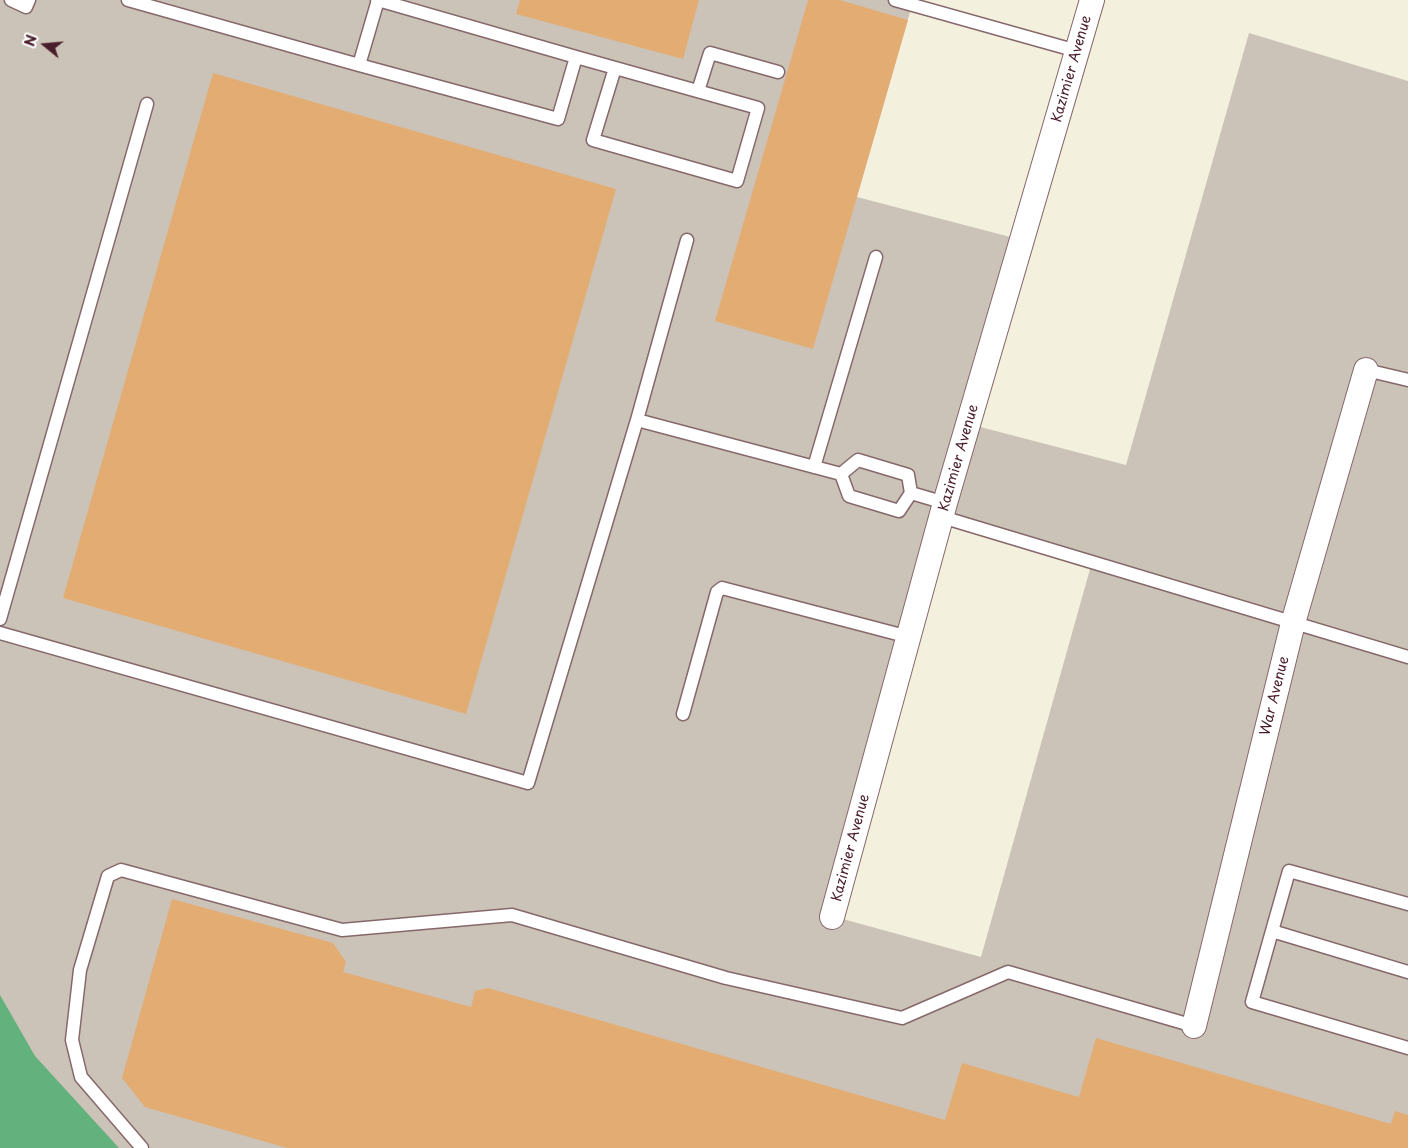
<!DOCTYPE html>
<style>
body{margin:0}
#map{position:relative;width:1408px;height:1148px;overflow:hidden;background:#f4f0de;font-family:"Playpen Sans",sans-serif}
canvas{display:block}
.north{position:absolute;left:20px;top:20px;width:50px;height:50px;-webkit-text-stroke:4px #fff;paint-order:stroke;rotate:287deg;font-size:14px;font-weight:700;line-height:20px;text-align:center;color:#4a1f2b}
.north::after{content:'';display:block;margin:auto;width:18px;height:22px;background:#4a1f2b;clip-path:polygon(50% 0,100% 100%,50% 72%,0 100%)}
</style>
<div id="map">
<canvas width="1408" height="1148"></canvas>
<div class="north">N</div>
</div>
<script>
const context = document.querySelector('canvas').getContext('2d');
context.lineJoin = 'round';
function fill(path, color) { context.fillStyle = color; context.fill(path, 'evenodd'); }
const shape = rows => new Path2D(rows.map(r => 'M' + r).join(''));
function strokePath(path, color, width, dash) { context.strokeStyle = color; context.lineWidth = width; context.lineCap = dash ? 'butt' : 'round'; context.setLineDash(dash || []); context.stroke(path); }
function drawText(font, color, halo, rows, align = 'center') {
  context.font = font + ' "Playpen Sans",sans-serif'; context.lineWidth = 4; context.setLineDash([]); context.textBaseline = 'middle'; context.strokeStyle = halo; context.fillStyle = color; for (const [text, x, y, turn = 0] of rows) {
    context.save(); context.translate(x, y); context.rotate((+turn || 0) * Math.PI / 180); context.textAlign = isNaN(turn) ? turn : align; if (halo) context.strokeText(text, 0, 0); context.fillText(text, 0, 0); context.restore();
  }
}
fill(shape([
 [0,0,895,0,912,5,857,197,1022,240,969,424,1126,465,1249,33,1408,81,1408,1148,18,1148,0,1125],
 [942,517,1092,562,981,957,832,916]
]), '#cbc3b8');
fill(shape([
 [0,995,35,1056,119,1148,0,1148]
]), '#63b27d');
fill(shape([
 [520,0,699,0,683,59,516,14],
 [808,0,840,0,908,20,813,349,715,321],
 [213,73,616,189,466,714,63,598],
 [172,899,333,943,346,962,343,972,471,1007,475,991,488,988,945,1120,962,1063,1079,1097,1096,1038,1391,1124,1395,1111,1408,1115,1408,1148,287,1148,145,1107,122,1078]
]), '#e3ac73');
const lane = shape([
 [11,0,26,7,29,0],
 [128,0,359,65],
 [377,0,378,0,576,57,558,119,359,65,378,0],
 [895,0,1077,51],
 [576,57,758,108,737,181,593,140,615,68],
 [698,91,710,53,778,72],
 [687,240,637,420,841,474],
 [1366,370,1408,380],
 [858,460,908,475,911,493,899,511,849,496,841,474,858,460],
 [814,467,876,257],
 [911,493,945,503],
 [942,517,1408,657],
 [0,619,147,104],
 [0,633,528,783,637,420],
 [683,714,717,592,722,588,909,637],
 [1272,931,1289,871,1408,904],
 [1408,972,1272,931,1252,1002,1408,1048],
 [142,1148,81,1077,72,1040,80,970,108,876,121,870,342,930,512,915,726,978,902,1018,1008,972,1194,1026]
]);
const street = shape([
 [832,917,945,503,1092,0],
 [1194,1026,1293,623,1366,370]
]);
strokePath(lane, '#86686a', 15);
strokePath(street, '#86686a', 26);
strokePath(lane, '#fff', 12);
strokePath(street, '#fff', 24);
drawText('14px', '#4a1f2b', '#fff', [
 ["Kazimier Avenue",1072,69,-74],
 ["Kazimier Avenue",959,458,-74],
 ["War Avenue",1275,696,-76],
 ["Kazimier Avenue",851,848,-75]
]);
</script>
